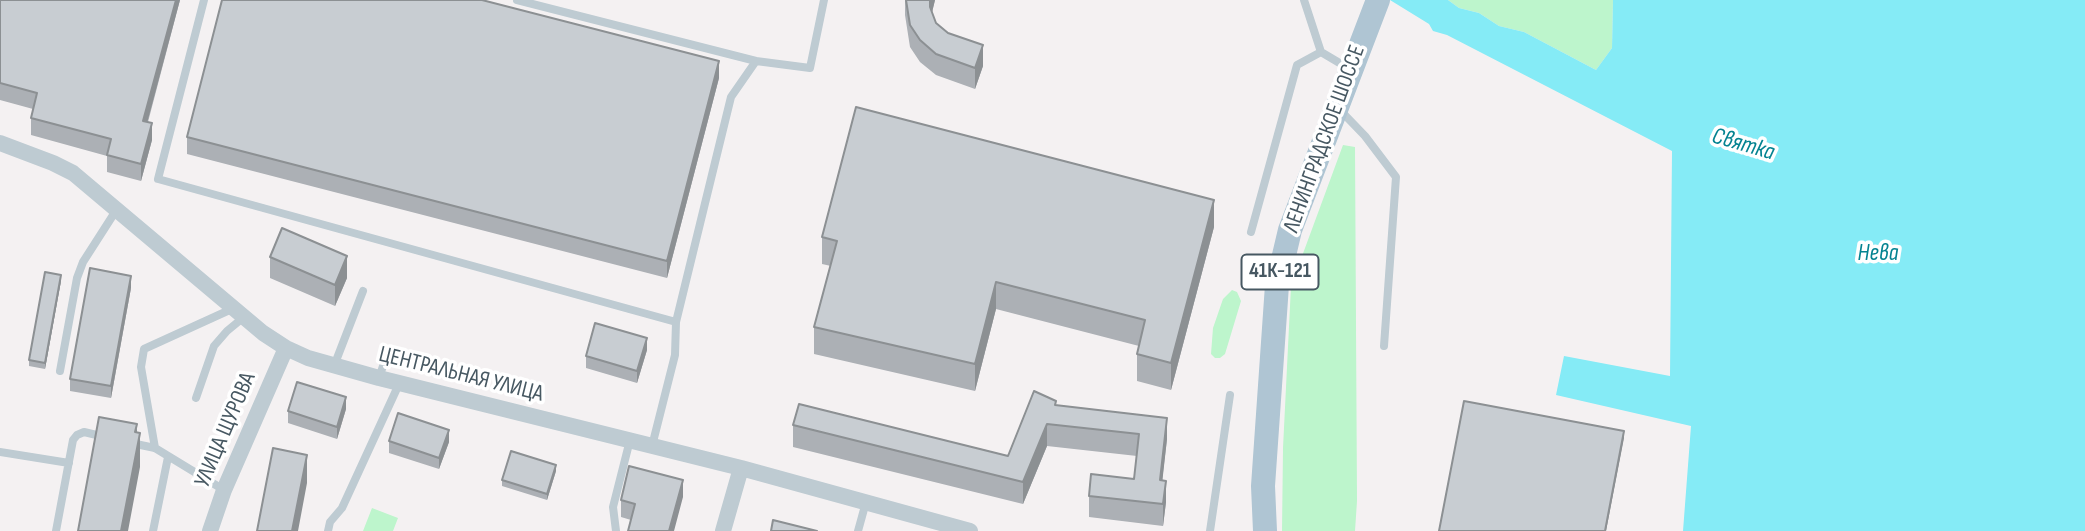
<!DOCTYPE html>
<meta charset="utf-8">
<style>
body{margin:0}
canvas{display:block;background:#f4f1f2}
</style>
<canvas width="2085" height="531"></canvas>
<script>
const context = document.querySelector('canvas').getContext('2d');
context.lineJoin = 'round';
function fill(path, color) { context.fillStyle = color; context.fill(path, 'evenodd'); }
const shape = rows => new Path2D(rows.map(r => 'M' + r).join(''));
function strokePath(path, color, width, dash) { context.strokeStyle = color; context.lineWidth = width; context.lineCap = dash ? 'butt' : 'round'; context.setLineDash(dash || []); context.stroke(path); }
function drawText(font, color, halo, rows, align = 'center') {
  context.font = font + ' "Sofia Sans Condensed",sans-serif'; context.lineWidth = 7; context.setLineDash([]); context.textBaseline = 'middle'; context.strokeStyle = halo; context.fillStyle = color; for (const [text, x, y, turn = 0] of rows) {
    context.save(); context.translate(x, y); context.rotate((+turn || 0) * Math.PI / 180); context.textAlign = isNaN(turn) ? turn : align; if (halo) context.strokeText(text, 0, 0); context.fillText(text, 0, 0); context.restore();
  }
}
fill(shape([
 [1448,0,1613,0,1612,48,1596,70,1524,32,1499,26,1479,13,1459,8],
 [1343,145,1355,147,1357,501,1355,531,1282,531,1283,448,1291,286],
 [1232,290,1237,292,1241,301,1225,354,1220,358,1215,358,1211,354,1213,328,1223,299],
 [372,508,398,518,393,531,363,531]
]), '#bdf5cc');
fill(shape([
 [1390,0,1448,0,1459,8,1479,13,1499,26,1524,32,1596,70,1612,48,1613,0,2085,0,2085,531,1683,531,1691,426,1556,395,1564,356,1670,376,1672,151,1447,35,1433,31,1429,24]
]), '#85ebf6');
strokePath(shape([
 [204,0,158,179,676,322],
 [517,0,756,61],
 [1304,0,1321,52,1348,68],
 [1339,109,1365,136,1396,177,1384,346],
 [1251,232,1297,65,1321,52],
 [334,366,363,291],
 [60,371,77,278,83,262,117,209],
 [379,378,387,354],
 [196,398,214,346,227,331,244,317],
 [131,443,155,448,224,490],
 [652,446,675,355,676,322,731,97,756,61,810,68,824,0],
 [155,448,141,367,144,349,234,308],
 [0,452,69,463],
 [56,531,73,440,77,435,84,432,105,437],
 [153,531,168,457],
 [328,531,330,522,342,508,399,384],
 [616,531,613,507,630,440],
 [858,531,866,502],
 [1210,531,1230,395]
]), '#becbd2', 8);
strokePath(shape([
 [0,143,53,163,73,173,263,333,286,348,308,358,379,378,741,468,970,531],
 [210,531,224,490,286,348],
 [723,531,741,468]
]), '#becbd2', 16);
strokePath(shape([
 [1265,531,1263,486,1277,285,1290,230,1378,0]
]), '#afc5d3', 24);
fill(shape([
 [0,0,180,0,148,122,152,140,141,181,107,172,107,156,31,135,31,118,33,109,0,100],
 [905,0,935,0,932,12,936,23,983,66,975,89,936,75,920,62,910,47,905,15],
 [719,78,667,278,187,154,187,137],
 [1214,227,1171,390,1137,381,1137,354,1139,346,996,309,975,391,814,354,814,327,831,266,822,264,822,237],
 [270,257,347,278,335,306,270,278],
 [61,281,45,369,29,366,29,360],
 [131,288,111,398,70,391,70,379],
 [647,350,637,383,586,368,586,356],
 [1056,405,1167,439,1162,481,1166,502,1163,526,1089,517,1089,496,1134,479,1137,456,1047,446,1023,504,793,447,793,425,1008,456],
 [346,409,337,439,288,423,288,411],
 [389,441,449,442,439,469,389,453],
 [556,471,547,500,502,486,502,480],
 [683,497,631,520,621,517,621,500]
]), '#acb0b5');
fill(shape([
 [176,0,180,0,143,138,143,121],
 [930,0,935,0,930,21],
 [983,45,983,66,975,89,975,68],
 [719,61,719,78,667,278,667,261],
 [152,123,152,140,141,181,141,164],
 [1214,200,1214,227,1171,390,1171,363],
 [347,256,347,278,335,306,335,285],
 [61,275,61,281,45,369,45,363],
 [131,276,131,288,111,398,111,386],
 [996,282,996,309,975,391,975,364],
 [647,338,647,350,637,383,637,371],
 [346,397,346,409,337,439,337,427],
 [1167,418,1167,439,1160,502,1160,480],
 [137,424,137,447,140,433,140,467,128,531,121,531],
 [1047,424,1047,446,1023,504,1023,482],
 [449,430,449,442,439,469,439,458],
 [1624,431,1624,438,1606,531,1605,531],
 [307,455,307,483,298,531,292,531],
 [556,465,556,471,547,500,547,494],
 [683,480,683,497,674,531,669,531],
 [1166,481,1166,502,1163,526,1163,504]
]), '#8c9093');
const building = shape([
 [0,0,176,0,143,121,152,123,141,164,107,155,111,139,31,118,37,93,0,83,0,0],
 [222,0,482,0,719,61,667,261,187,137,222,0],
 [906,0,930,0,930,7,936,23,948,33,983,45,975,68,936,54,920,40,910,25,906,0],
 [856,107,1214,200,1171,363,1137,354,1145,320,996,282,975,364,814,327,837,241,822,237,856,107],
 [282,228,347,256,335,285,270,257,282,228],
 [90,268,131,276,111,386,70,379,90,268],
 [45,272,61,275,45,363,29,360,45,272],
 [595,323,647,338,637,371,586,356,595,323],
 [297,382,346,397,337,427,288,411,297,382],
 [1034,391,1056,401,1055,405,1167,418,1160,480,1166,481,1163,504,1089,496,1091,474,1134,479,1139,434,1047,424,1023,482,793,425,799,404,1008,456,1034,391],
 [1464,401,1624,431,1605,531,1439,531,1464,401],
 [398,413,449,430,439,458,389,441,398,413],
 [99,417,137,424,135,432,140,433,121,531,78,531,99,417],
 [273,448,307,455,292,531,257,531,273,448],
 [511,451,556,465,547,494,502,480,511,451],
 [629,466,683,480,669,531,628,531,635,504,621,500,629,466],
 [773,520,817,531,771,531,773,520]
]);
fill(building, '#c8cdd2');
strokePath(building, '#8c9093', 2);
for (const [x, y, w] of [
 [1280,272,77]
]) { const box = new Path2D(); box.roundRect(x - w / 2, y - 17.5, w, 35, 5); context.fillStyle = '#fff'; context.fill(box); strokePath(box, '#475862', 2); }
drawText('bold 21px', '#475862', null, [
 ["41К-121",1280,272]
]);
drawText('23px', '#475862', '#fff', [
 ["ЛЕНИНГРАДСКОЕ ШОССЕ",1325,139,-70],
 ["ЦЕНТРАЛЬНАЯ УЛИЦА",461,375,14],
 ["УЛИЦА ЩУРОВА",226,430,-67]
]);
drawText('italic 24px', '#048391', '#fff', [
 ["Святка",1743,145,16],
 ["Нева",1878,254]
]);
</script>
